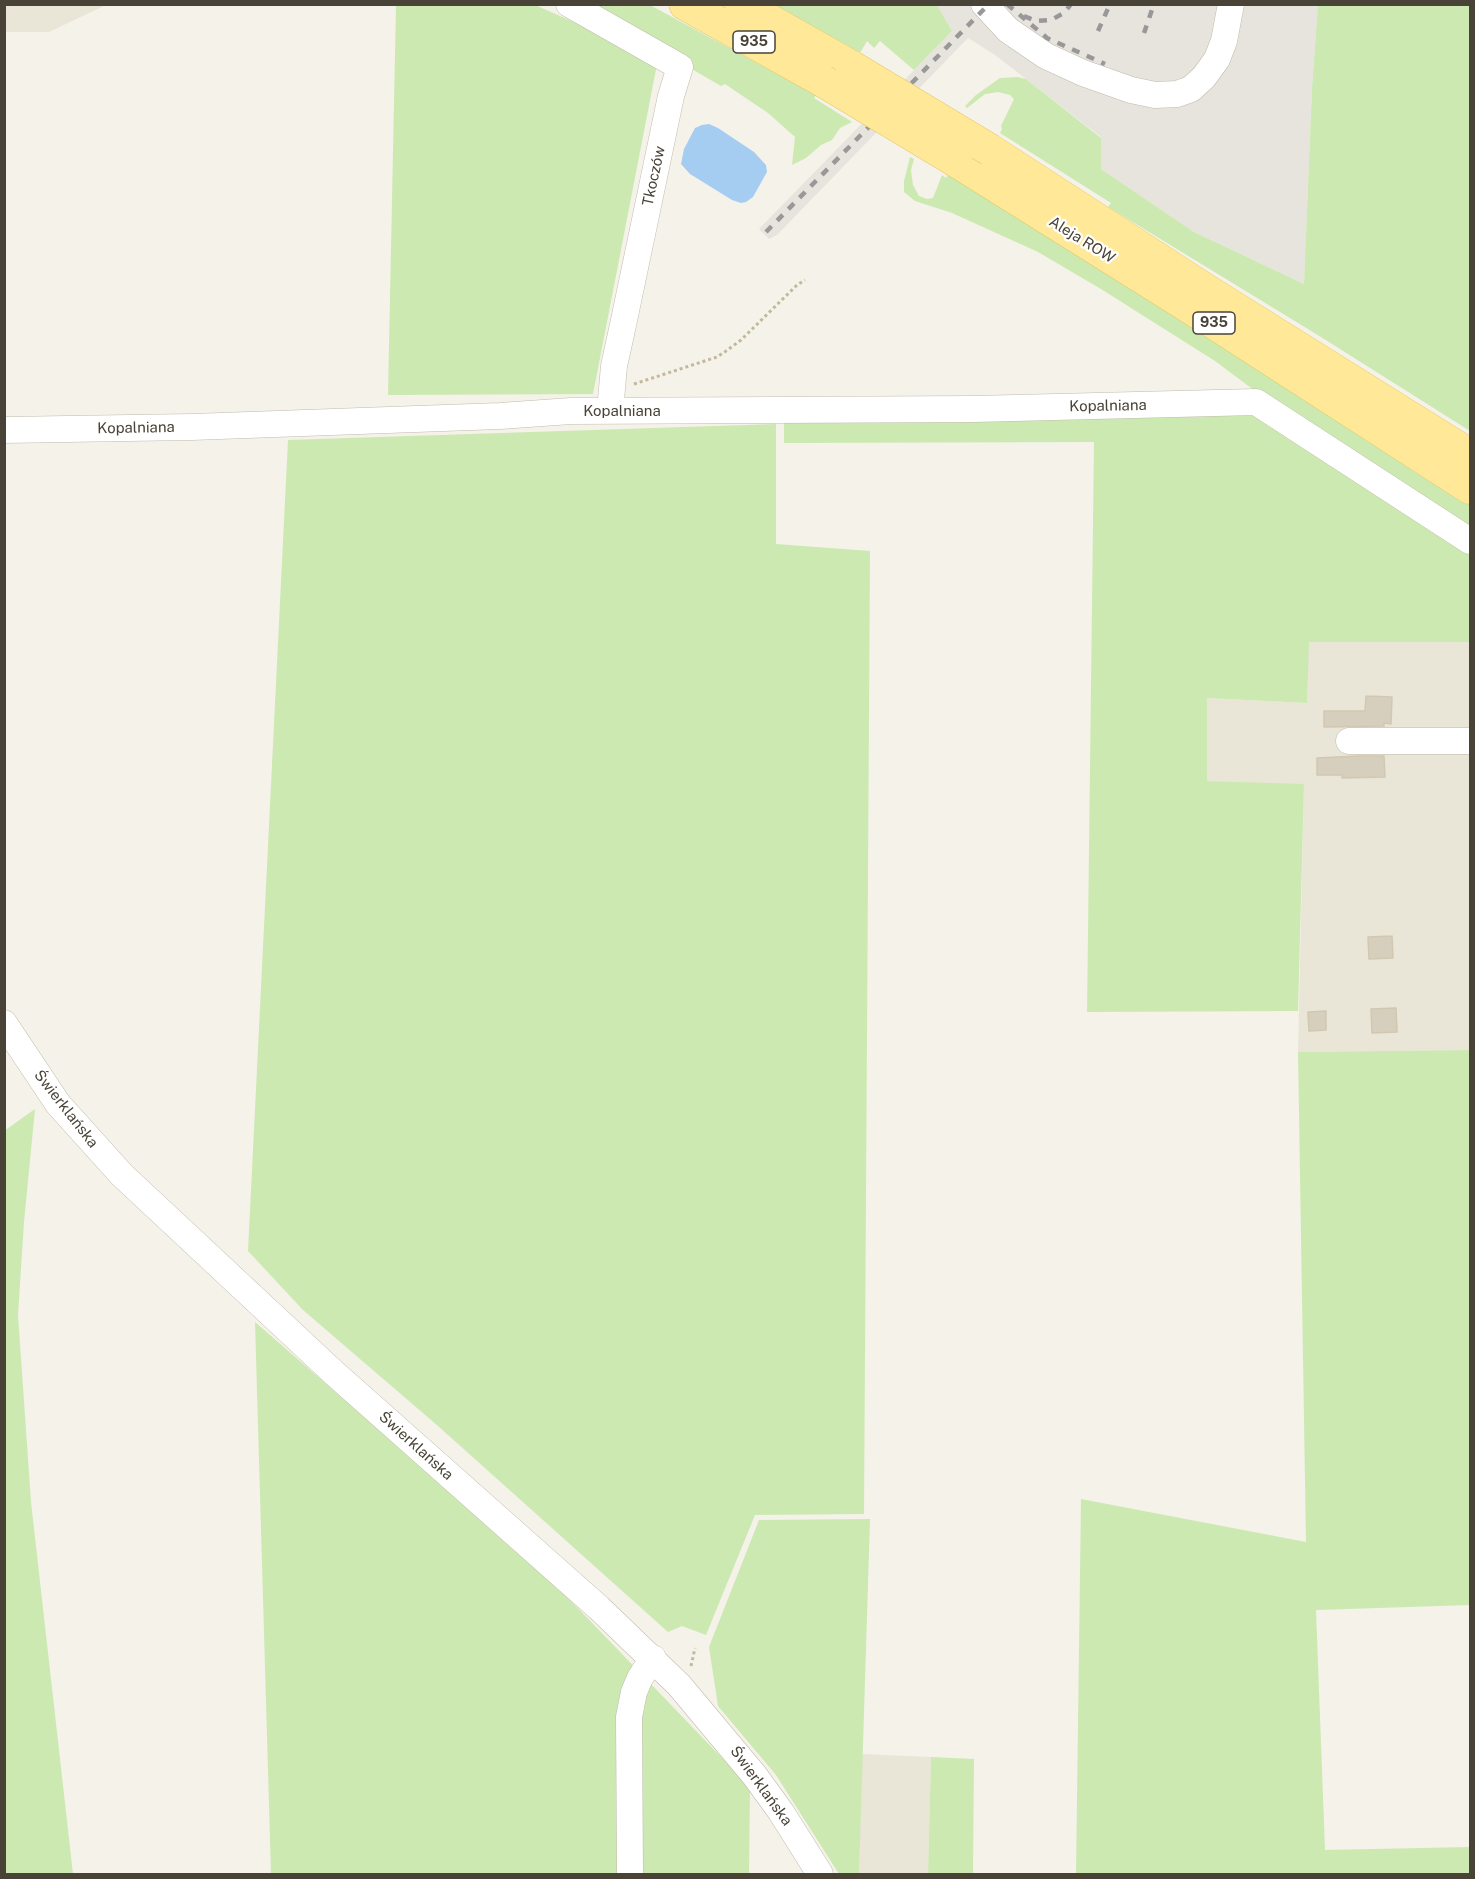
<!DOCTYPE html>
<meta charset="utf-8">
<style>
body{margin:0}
#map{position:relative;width:1475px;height:1879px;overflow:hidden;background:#f5f2e9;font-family:"Public Sans",sans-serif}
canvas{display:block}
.frame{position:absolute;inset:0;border:6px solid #494337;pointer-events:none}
</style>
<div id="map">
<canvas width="1475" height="1879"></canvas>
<div class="frame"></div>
</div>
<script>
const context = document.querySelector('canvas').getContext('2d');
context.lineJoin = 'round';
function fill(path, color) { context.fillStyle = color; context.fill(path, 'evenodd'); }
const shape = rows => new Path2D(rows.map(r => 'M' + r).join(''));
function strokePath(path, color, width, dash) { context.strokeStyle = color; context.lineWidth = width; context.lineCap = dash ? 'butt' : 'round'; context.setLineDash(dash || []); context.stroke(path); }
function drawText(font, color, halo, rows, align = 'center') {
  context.font = font + ' "Public Sans",sans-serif'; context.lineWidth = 4.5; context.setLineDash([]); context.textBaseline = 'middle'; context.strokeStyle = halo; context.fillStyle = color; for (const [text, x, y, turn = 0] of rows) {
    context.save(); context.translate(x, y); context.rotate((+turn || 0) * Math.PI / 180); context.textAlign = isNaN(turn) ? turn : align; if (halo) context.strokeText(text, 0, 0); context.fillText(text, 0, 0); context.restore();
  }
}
fill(shape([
 [4,5,5,4,106,5,49,32,5,32],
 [1308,642,1470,642,1470,1050,1298,1052,1304,785,1207,781,1207,698,1307,703],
 [862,1754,931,1757,928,1874,859,1874]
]), '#e9e5d7');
fill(shape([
 [937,5,1318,5,1312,88,1304,284,1194,232,1101,169,1101,137,995,55,968,38,777,235,769,239,759,229,952,31]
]), '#e7e4de');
fill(shape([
 [1318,4,1470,5,1470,431,1321,337,1108,207,1111,203,1000,133,1002,129,1001,126,1014,99,1010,95,998,92,985,94,967,108,965,106,976,95,1000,78,1018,77,1026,79,1101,138,1101,169,1194,232,1304,284,1312,88],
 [396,5,535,5,658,59,593,394,388,395],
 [581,5,650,5,816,95,814,98,852,122,840,128,832,140,821,145,806,158,792,165,795,137,768,113,725,84,721,86],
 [774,5,937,5,952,31,914,70,880,41,874,48,867,41,860,53],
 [910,157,914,159,911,170,913,185,919,196,927,199,933,198,942,175,946,178,948,174,1470,503,1470,533,1274,405,1215,361,1101,289,1038,252,952,213,915,201,904,192,904,181],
 [1256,408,1470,546,1470,642,1309,642,1307,703,1207,698,1207,781,1304,784,1298,1011,1087,1012,1094,442,784,443,784,416],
 [776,424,776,544,870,551,864,1514,755,1515,706,1635,682,1626,668,1632,438,1426,303,1310,248,1251,288,440],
 [1470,1050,1470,1605,1316,1610,1325,1850,1470,1847,1470,1874,1076,1874,1081,1499,1306,1542,1298,1052],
 [35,1109,24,1222,18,1315,31,1502,73,1874,4,1874,4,1131],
 [255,1322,547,1576,750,1787,749,1874,271,1874],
 [870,1519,859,1874,839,1874,776,1775,718,1706,709,1647,759,1520],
 [931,1757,974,1759,973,1874,928,1874]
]), '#cce9b2');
fill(shape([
 [709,124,718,128,754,152,766,165,767,172,753,197,746,202,741,203,732,200,690,174,681,164,684,149,695,128,702,125]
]), '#a5cdf2');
const building = shape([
 [1366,696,1392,697,1391,724,1384,723,1384,726,1324,727,1324,711,1365,711,1366,696],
 [1359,756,1384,756,1385,777,1342,778,1342,775,1317,775,1317,758,1359,756],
 [1392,936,1393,958,1369,959,1368,937,1392,936],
 [1396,1008,1397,1032,1372,1033,1371,1009,1396,1008],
 [1326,1011,1326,1030,1309,1031,1308,1012,1326,1011]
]);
fill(building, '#d7cfbe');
strokePath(building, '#d2c7b1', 1.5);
const minor = shape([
 [569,4,680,67,671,96,623,325,614,366,610,411],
 [984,4,1008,30,1046,56,1083,73,1131,90,1155,95,1177,94,1191,89,1204,77,1217,59,1224,41,1231,4],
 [4,430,192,427,500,416,571,411,974,409,1256,402,1470,541],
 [1349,741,1470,741],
 [4,1023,58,1104,122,1175,333,1372,599,1608,679,1685,755,1776,781,1812,820,1874],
 [630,1874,629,1717,634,1692,640,1678,653,1658]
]);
const major = shape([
 [685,4,823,81],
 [741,4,852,67],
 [990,150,1206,290,1470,455],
 [956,161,1186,305,1470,488]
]);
strokePath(minor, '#c1bbac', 27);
strokePath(major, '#e6c866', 33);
strokePath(shape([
 [634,384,717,357,726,351,741,340,797,285,805,280],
 [691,1666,695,1648]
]), '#c3b89d', 3, [3, 3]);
strokePath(minor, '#fff', 26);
strokePath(major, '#ffe998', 32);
strokePath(shape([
 [1007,4,1047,38,1105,64],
 [1024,16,1036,21,1051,20,1064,13,1071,4],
 [1098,31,1110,4],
 [1144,33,1154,4],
 [766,232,989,4]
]), '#989898', 4.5, [8, 8]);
const majorBridge = shape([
 [852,67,990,150],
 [823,81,956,161]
]);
strokePath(majorBridge, '#e6c866', 33, []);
strokePath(majorBridge, '#ffe998', 32);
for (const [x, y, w] of [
 [754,42,42],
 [1214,323,42]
]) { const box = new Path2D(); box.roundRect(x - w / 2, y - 11, w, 22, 4.5); context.fillStyle = '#fff'; context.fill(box); strokePath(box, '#494337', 1.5); }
drawText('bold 14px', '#494337', null, [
 ["935",754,42],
 ["935",1214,323]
]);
drawText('15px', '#494337', '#fff', [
 ["Tkoczów",654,176,-78],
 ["Aleja ROW",1082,240,32],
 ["Kopalniana",1108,406,-1],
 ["Kopalniana",622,411],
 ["Kopalniana",136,428,-1],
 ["Świerklańska",66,1109,52],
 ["Świerklańska",416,1446,42],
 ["Świerklańska",761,1786,54]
]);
</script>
